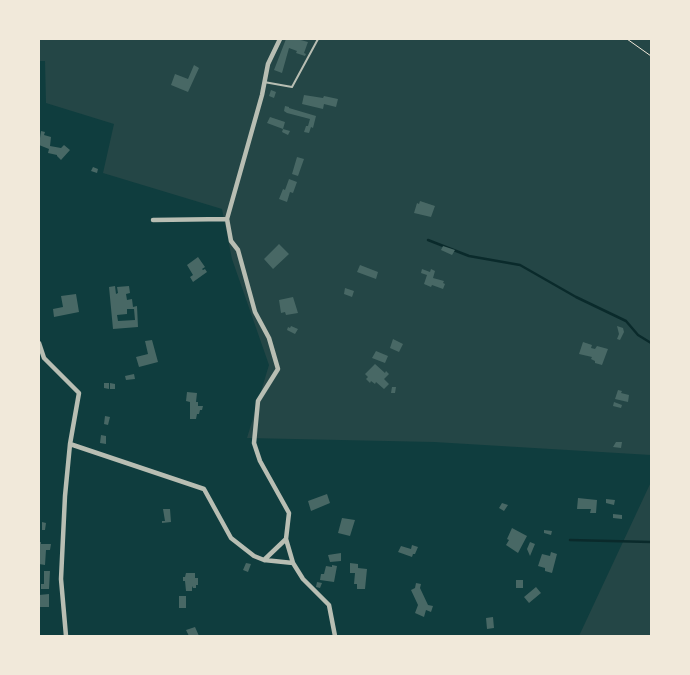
<!DOCTYPE html>
<style>
body{margin:0}
#map{position:relative;width:690px;height:675px;overflow:hidden;background:#0f3d3e;font-family:"Varela Round",sans-serif}
canvas{display:block}
.frame{position:absolute;inset:0;border:40px solid #f1e9da;pointer-events:none}
</style>
<div id="map">
<canvas width="690" height="675"></canvas>
<div class="frame"></div>
</div>
<script>
const context = document.querySelector('canvas').getContext('2d');
context.lineJoin = 'round';
function fill(path, color) { context.fillStyle = color; context.fill(path, 'evenodd'); }
const shape = rows => new Path2D(rows.map(r => 'M' + r).join(''));
function strokePath(path, color, width, dash) { context.strokeStyle = color; context.lineWidth = width; context.lineCap = dash ? 'butt' : 'round'; context.setLineDash(dash || []); context.stroke(path); }
fill(shape([
 [39,39,651,39,651,455,434,442,247,438,269,365,232,259,222,209,103,173,114,124,46,103,45,61,39,61],
 [651,482,651,636,579,636]
]), '#244646');
strokePath(shape([
 [428,240,469,256,520,265,576,297,626,321,638,335,651,343],
 [570,540,651,542]
]), '#0a2a2b', 2.5);
fill(shape([
 [286,39,297,39,308,42,304,53,306,54,305,56,296,53,297,51,289,48,282,73,274,70],
 [194,65,199,68,188,92,171,85,175,74,188,79],
 [271,90,276,92,274,98,269,96],
 [304,95,323,98,324,96,338,99,336,107,324,104,323,109,302,104],
 [285,106,289,107,289,108,316,116,313,128,311,127,309,133,304,132,306,126,308,126,310,119,287,113,284,111],
 [270,117,285,122,283,129,267,123],
 [283,129,290,131,288,135,282,132],
 [41,131,45,132,44,135,51,137,50,146,61,148,64,145,70,150,61,160,57,156,57,155,48,153,49,149,39,145],
 [297,157,304,159,298,176,292,174],
 [93,167,98,169,97,173,91,171],
 [289,179,297,182,293,193,290,192,287,202,279,199,283,189,285,190],
 [420,201,435,206,431,217,414,213,417,203,419,204],
 [279,244,289,254,273,269,264,259],
 [443,246,455,250,452,255,441,250],
 [198,257,205,267,202,269,203,270,205,269,207,272,193,282,190,277,193,275,187,265],
 [360,265,378,272,376,279,357,272],
 [422,269,430,272,431,269,435,271,433,278,444,281,443,283,445,284,443,289,432,285,431,287,424,284,427,275,421,273],
 [115,286,116,294,118,293,117,287,129,286,130,293,126,294,127,300,132,299,133,307,137,306,138,327,113,329,109,287],
 [127,309,134,309,135,320,118,321,117,315,127,314],
 [345,288,354,291,352,297,344,294],
 [76,294,79,312,54,317,53,309,63,307,61,296],
 [293,297,298,313,286,315,285,312,281,313,279,300],
 [291,326,298,329,295,334,287,330,288,327,290,328],
 [617,326,623,328,624,332,620,340,617,339,619,334],
 [393,339,403,344,399,352,390,348],
 [152,340,158,362,139,367,136,357,148,354,145,341],
 [583,342,592,345,591,348,595,349,597,346,608,349,602,365,595,363,595,361,591,359,592,357,579,354],
 [376,351,388,356,385,363,372,358],
 [375,364,385,373,386,371,389,374,384,379,389,384,384,389,376,382,375,384,371,381,370,383,366,379,368,377,365,374],
 [134,374,135,379,126,380,125,376],
 [104,383,109,383,109,389,104,388],
 [110,383,115,384,115,389,110,389],
 [392,387,396,387,395,393,391,393],
 [618,390,622,391,621,393,629,395,628,402,615,399],
 [187,392,197,393,196,402,198,402,198,406,203,406,202,410,200,410,199,414,197,414,196,419,190,419,190,402,186,401],
 [614,402,622,405,621,408,613,406],
 [105,416,110,417,108,425,104,424],
 [101,435,106,436,106,444,100,443],
 [616,442,622,442,621,448,613,447],
 [327,494,330,503,311,511,308,501],
 [578,498,597,500,596,513,590,513,591,509,577,509],
 [606,499,615,500,614,505,606,503],
 [502,503,508,505,504,511,499,508],
 [163,509,170,509,171,522,162,523,162,521,165,521],
 [613,514,622,515,622,519,613,518],
 [342,518,355,520,350,536,338,533],
 [42,522,46,523,45,530,42,530],
 [512,528,527,536,518,553,506,545,509,540,507,539],
 [544,530,552,531,551,535,544,533],
 [39,542,41,542,41,544,51,544,50,550,46,550,45,565,39,564],
 [530,542,535,544,530,556,527,549],
 [412,545,418,547,415,554,413,554,412,557,398,552,401,546,411,549],
 [551,552,557,554,552,573,545,571,545,568,538,566,542,554,550,556],
 [341,553,341,561,330,562,328,555],
 [246,563,251,564,248,572,243,570],
 [350,563,358,564,358,568,367,569,365,589,357,589,357,584,354,584,355,573,350,573],
 [332,565,337,566,334,582,320,580,321,574,324,574,326,566,332,567],
 [44,571,50,571,49,589,41,589,41,584,44,584],
 [186,573,195,573,195,578,198,578,198,585,196,585,196,588,193,588,192,586,192,591,186,591,185,581,183,581,183,577,185,577],
 [516,580,523,580,523,588,516,588],
 [317,582,322,583,320,588,316,587],
 [416,583,421,584,420,588,428,605,433,606,431,612,426,610,424,617,415,613,418,605,411,590,415,588],
 [536,587,541,593,529,603,524,597],
 [49,594,49,607,39,607,39,595],
 [179,596,186,596,186,608,179,608],
 [493,617,494,628,487,629,486,618],
 [195,627,199,636,189,636,186,630]
]), '#486865');
strokePath(shape([
 [627,39,651,56]
]), '#f1e9da', 1);
strokePath(shape([
 [264,82,292,87,318,39]
]), '#b8beb3', 2);
strokePath(shape([
 [280,39,268,64,262,95,227,219,231,241,238,250,255,312,269,338,278,369,258,401,254,443,260,461,289,513,286,539],
 [153,220,227,219],
 [39,343,44,358,79,393,70,444,65,496,61,579,66,636],
 [70,444,204,489,231,538,254,556,264,560,293,563,286,539,264,560],
 [293,563,303,579,329,605,335,636]
]), '#b8beb3', 4.5);
</script>
